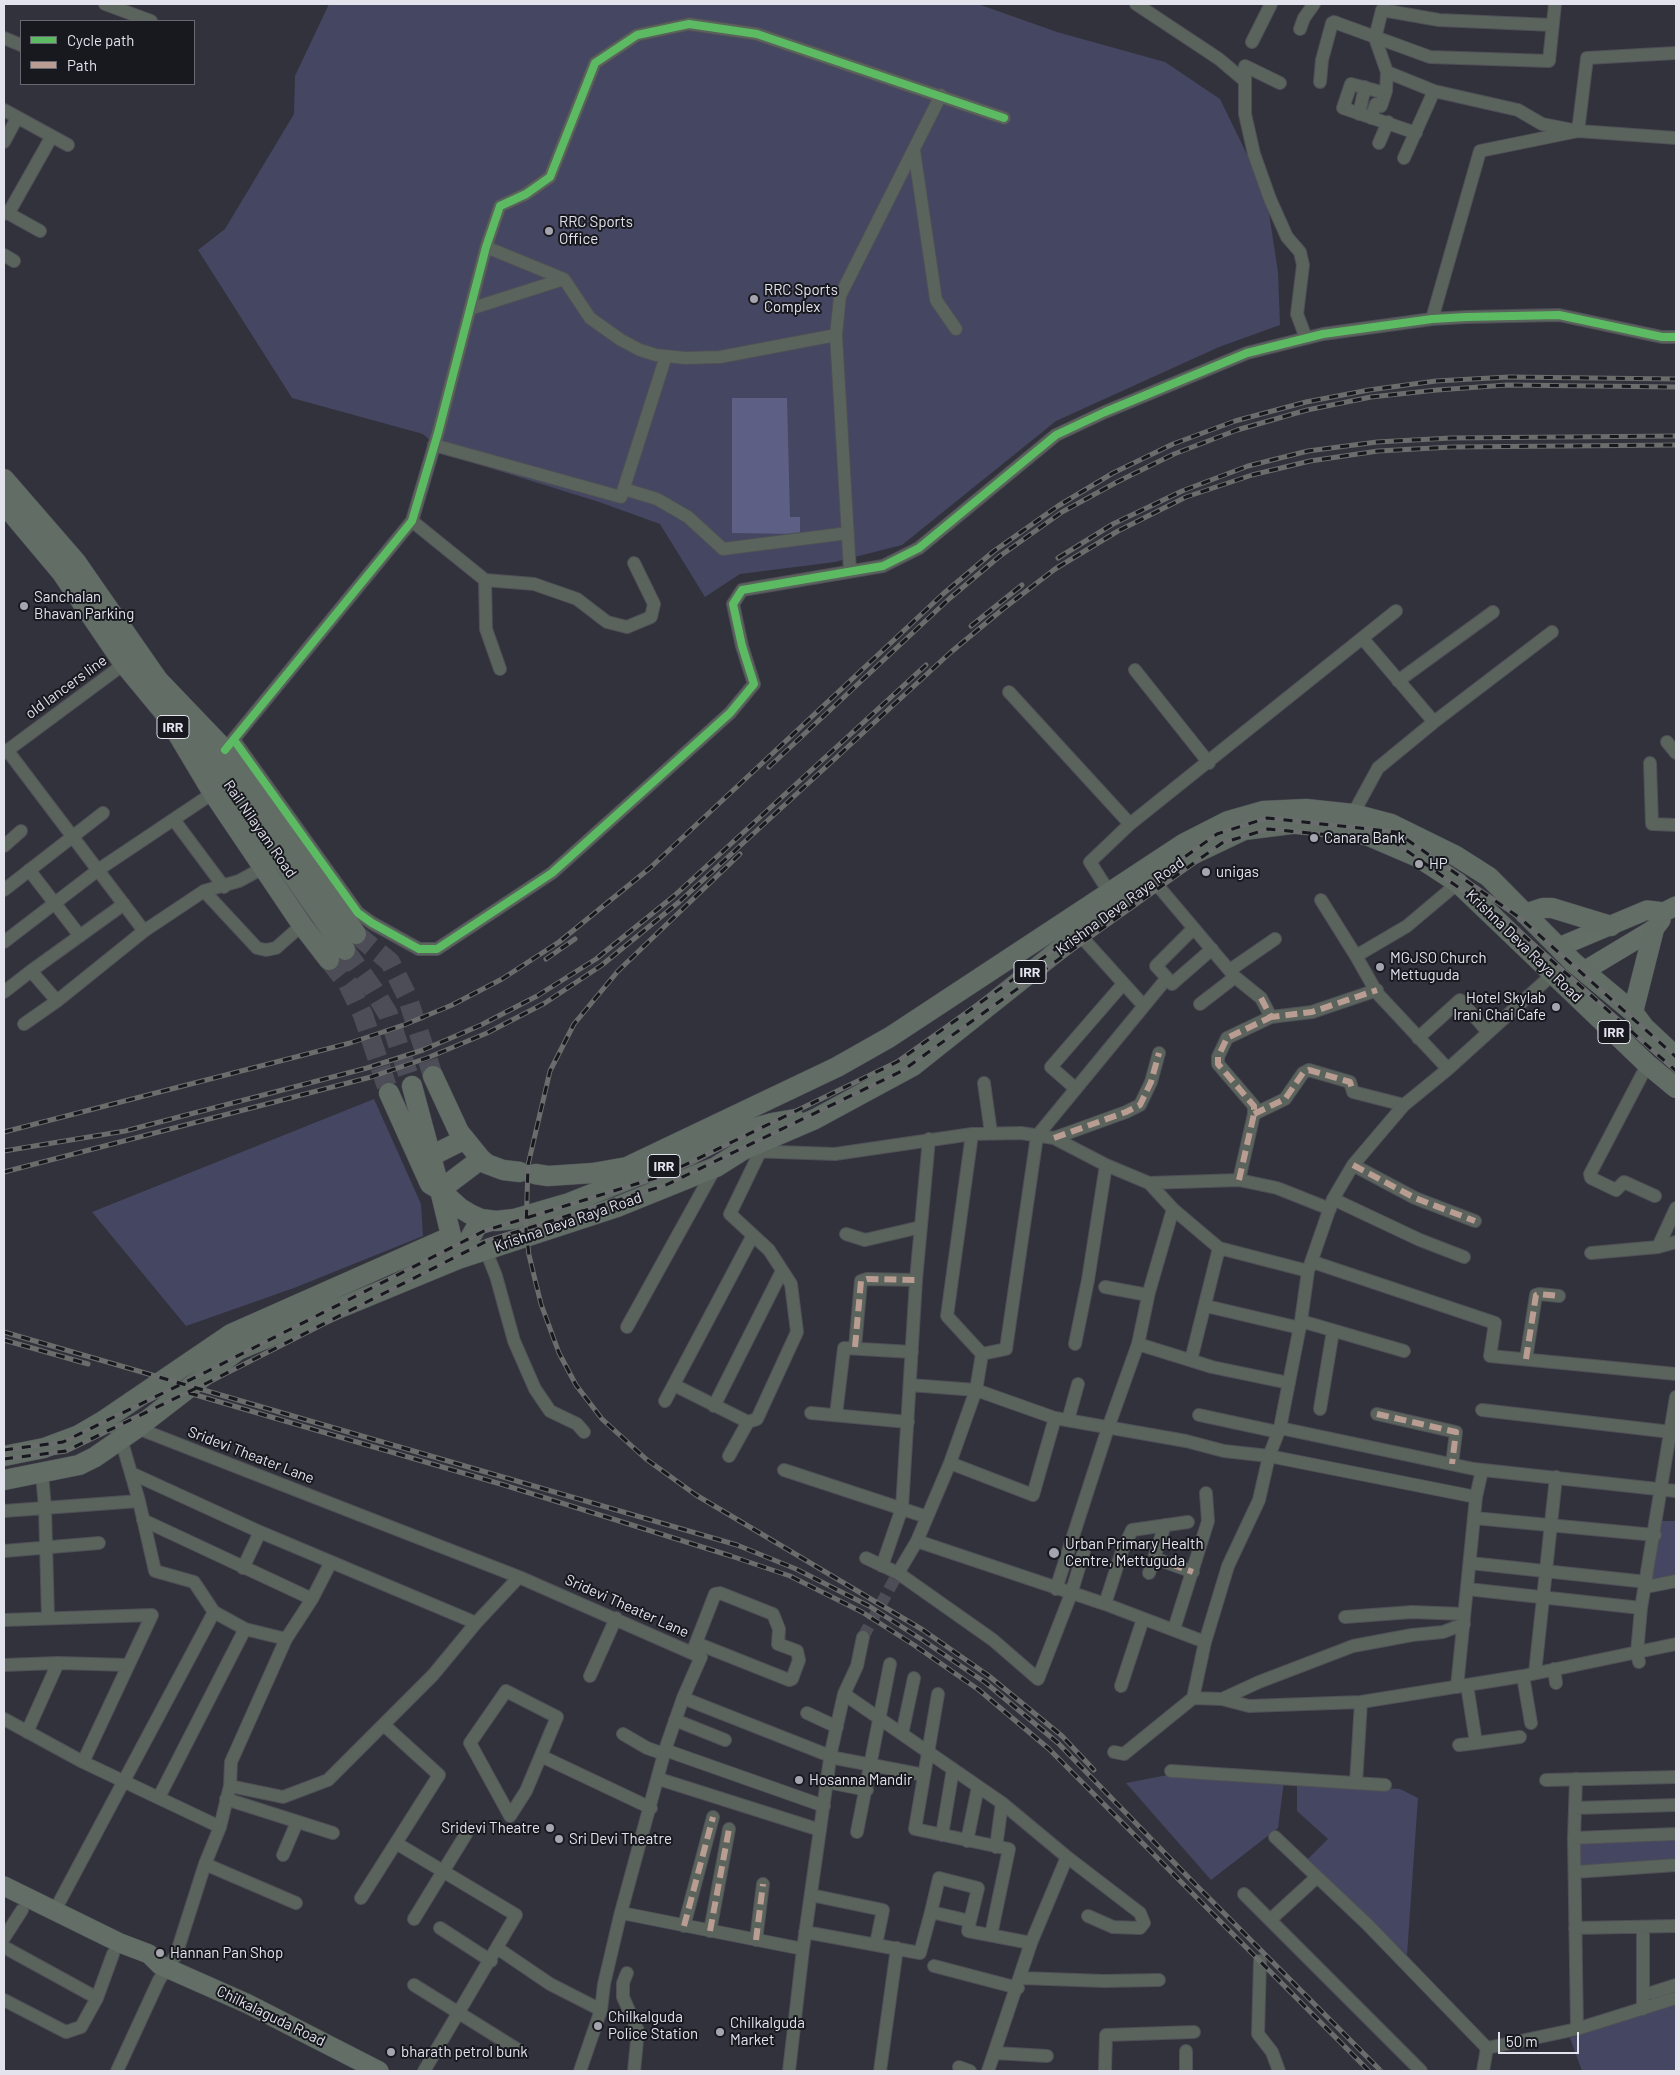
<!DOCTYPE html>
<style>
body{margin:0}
#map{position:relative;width:1680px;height:2075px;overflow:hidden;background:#32323c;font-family:Barlow,sans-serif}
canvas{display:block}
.frame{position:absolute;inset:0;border:5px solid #e2e3ed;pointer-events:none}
.legend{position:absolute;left:20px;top:20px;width:175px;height:65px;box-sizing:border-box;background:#18181f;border:1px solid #696971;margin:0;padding:6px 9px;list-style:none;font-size:15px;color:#e2e3ed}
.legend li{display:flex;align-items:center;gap:10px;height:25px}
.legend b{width:25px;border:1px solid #696971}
.scale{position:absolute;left:1498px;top:2032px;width:81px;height:22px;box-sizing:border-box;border:2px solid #e2e3ed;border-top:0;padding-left:6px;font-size:15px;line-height:18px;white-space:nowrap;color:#e2e3ed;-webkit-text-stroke:4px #18181f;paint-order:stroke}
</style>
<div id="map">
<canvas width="1680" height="2075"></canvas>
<div class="frame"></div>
<ul class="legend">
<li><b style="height:6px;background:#5cba63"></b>Cycle path</li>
<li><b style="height:6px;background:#b99d93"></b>Path</li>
</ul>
<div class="scale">50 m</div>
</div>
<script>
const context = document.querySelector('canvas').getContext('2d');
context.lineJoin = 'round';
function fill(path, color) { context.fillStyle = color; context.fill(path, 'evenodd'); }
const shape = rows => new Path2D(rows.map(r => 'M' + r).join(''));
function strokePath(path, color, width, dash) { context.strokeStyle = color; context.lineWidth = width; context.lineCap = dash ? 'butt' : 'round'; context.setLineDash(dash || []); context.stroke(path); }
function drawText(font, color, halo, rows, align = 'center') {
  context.font = font + ' Barlow,sans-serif'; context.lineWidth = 4; context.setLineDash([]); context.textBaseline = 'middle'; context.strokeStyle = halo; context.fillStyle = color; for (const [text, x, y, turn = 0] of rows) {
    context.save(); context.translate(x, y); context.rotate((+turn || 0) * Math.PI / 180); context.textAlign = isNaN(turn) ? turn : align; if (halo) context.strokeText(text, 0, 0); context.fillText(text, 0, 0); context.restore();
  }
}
fill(shape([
 [329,4,978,4,1057,32,1165,62,1220,99,1257,175,1269,213,1278,272,1280,325,1219,347,1056,421,902,545,835,562,740,574,705,597,660,524,599,502,445,454,423,434,292,398,198,250,225,229,294,114,295,76],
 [374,1099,421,1204,423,1236,294,1288,186,1326,92,1212],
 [1657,1521,1676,1521,1676,1580,1646,1587],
 [1173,1774,1284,1781,1278,1828,1211,1880,1126,1783],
 [1297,1785,1400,1789,1418,1798,1407,1955,1307,1860,1328,1839,1297,1811],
 [1676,1834,1676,1865,1575,1872,1574,1838],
 [1676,2003,1676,2071,1582,2071,1570,2038]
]), '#454661');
fill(shape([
 [732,398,787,398,790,517,800,517,800,534,732,533]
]), '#5e5f84');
strokePath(shape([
 [863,1637,898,1573]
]), '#4c4d57', 12, [12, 6]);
strokePath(shape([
 [356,934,390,962,407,996,433,1076],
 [345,950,373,989,388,1014,412,1086],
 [329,960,348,984,363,1015,389,1093]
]), '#4c4d57', 20, [20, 10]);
const street = shape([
 [105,4,151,21],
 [1136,4,1219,59,1245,81],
 [1300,29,1304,18,1314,4],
 [4,38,21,45],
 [1252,42,1271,4],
 [1387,72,1434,91,1518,110,1542,124,1578,131,1676,138],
 [1320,82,1322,60,1332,23,1334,22,1430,57,1549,61,1555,4],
 [1280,83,1245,66,1245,114,1254,154,1270,199,1287,237,1300,252,1303,265,1297,314,1306,338],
 [1385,93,1351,84,1343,108,1416,133],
 [4,110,68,145],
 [1359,114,1365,87],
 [1371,118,1376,104,1381,106,1386,91,1387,72,1375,38,1382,10,1439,20,1552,25],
 [4,142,17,118],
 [1379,143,1388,122],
 [914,150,936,300,956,329],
 [1404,158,1434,91],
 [4,211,40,231],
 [8,214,52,136],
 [486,247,564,279],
 [4,255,14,261],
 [470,309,564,279,590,318,621,340,640,350,656,355,685,358,720,357,836,335],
 [1432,319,1480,151,1578,131,1587,58,1676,53],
 [434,445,621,497,666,356],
 [624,489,657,499,688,517,723,549,848,533],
 [412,521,485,580,486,629,500,669],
 [850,571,836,335,840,296,941,95],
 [485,580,534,584,577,599,607,622,627,627,651,617,654,604,634,563],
 [1363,639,1434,722],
 [1135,670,1209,763],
 [1398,681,1493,612],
 [1009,692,1130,824],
 [234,740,358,913,372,923,419,949,437,949,552,873,730,713,754,684,742,646,733,604,742,590,883,566,919,548,1056,435,1105,412,1247,353,1323,334,1432,319,1466,317,1559,315,1662,337,1676,337],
 [1667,742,1676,753],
 [228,746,412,521,438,433,486,247,500,206,526,194,550,177,595,63,637,35,689,24,757,34,1004,118],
 [7,750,144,931],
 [4,753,124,664],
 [1650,763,1652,824,1676,825],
 [1353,814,1378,768,1434,722,1552,632],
 [174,820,224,887],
 [4,846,21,831],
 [29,870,80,936],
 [1153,880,1235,977,1261,998,1271,1017,1312,1012,1377,990],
 [4,890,103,813],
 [204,891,257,948,266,950,276,948,302,925],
 [1109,892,1090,862,1130,824,1396,611],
 [1321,900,1356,956,1407,926,1458,883],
 [1079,934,1143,1005],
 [4,942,98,870,213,793],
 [1356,956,1377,993,1448,1069],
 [1230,970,1275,939],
 [1167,978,1156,966,1193,929],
 [4,992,31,971],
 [57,1001,31,971,124,904],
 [1200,1004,1235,977],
 [24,1024,57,1001,144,931,204,891,239,881,263,868],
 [1418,1038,1460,1000,1487,1031],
 [1644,1071,1590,1174,1591,1178,1616,1190,1624,1182,1655,1196],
 [984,1083,991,1133],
 [1076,1089,1051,1067,1123,984],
 [1254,1114,1285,1099,1303,1073,1309,1070,1350,1082,1353,1092,1404,1105],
 [1054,1138,1126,1112,1140,1105,1151,1082,1159,1053],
 [749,1151,835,1154,972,1134,1021,1133,1054,1138,1106,1165,1149,1183,1173,1209,1219,1248,1308,1271],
 [1353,1165,1415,1198,1475,1221],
 [1239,1180,1254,1114,1254,1106,1218,1064,1218,1057,1227,1038,1271,1017],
 [1149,1183,1239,1180,1277,1188,1330,1209],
 [1333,1199,1420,1240,1464,1257],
 [846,1234,865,1240,921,1227],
 [1658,1247,1676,1208],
 [486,1251,496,1276,514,1341,535,1389,550,1411,577,1424,584,1432],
 [1591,1253,1658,1247,1676,1242],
 [1313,1262,1495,1323,1490,1356,1676,1374],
 [1105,1287,1148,1295],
 [1206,1306,1300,1328],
 [1301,1321,1404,1351],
 [627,1327,715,1168],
 [1075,1344,1088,1280,1106,1165],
 [1138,1344,1212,1367,1289,1383],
 [855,1347,861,1281,867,1279,916,1280],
 [982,1354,1006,1349,1037,1136,1167,978,1172,984,1212,949],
 [1526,1359,1536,1295,1539,1294,1559,1296],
 [1191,1360,1219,1248],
 [674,1385,748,1422],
 [910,1385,976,1390,1055,1418,1186,1441,1224,1451,1269,1456,1476,1497],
 [665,1401,753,1235],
 [714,1406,782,1271],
 [1320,1409,1333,1331],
 [1482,1410,1671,1432],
 [811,1413,908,1422],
 [1377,1414,1456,1432,1452,1464],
 [836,1415,844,1348,912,1352],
 [1199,1415,1278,1432],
 [109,1418,121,1439,139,1501,155,1571,194,1582,214,1612,245,1629,286,1639],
 [1068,1420,1078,1384],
 [137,1428,519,1577,701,1657,683,1698,665,1750,620,1916,604,1984,601,2010,580,2071],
 [1280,1428,1474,1469,1676,1491],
 [729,1456,748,1422,757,1419,797,1332,791,1284,769,1250,730,1214,760,1152],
 [950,1463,1033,1495,1055,1418],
 [784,1470,927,1517],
 [131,1473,260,1532,476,1623],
 [42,1474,45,1508,48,1617],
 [4,1511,139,1501],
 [1474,1518,1655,1535],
 [143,1520,312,1599],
 [917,1541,1105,1604,1205,1642],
 [4,1551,99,1543],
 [866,1558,898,1573,993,1640,1038,1679,1071,1594,1084,1551],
 [1154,1558,1193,1572],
 [1470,1563,1647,1582],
 [882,1566,902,1508,916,1280,929,1139],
 [243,1568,260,1532],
 [898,1573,917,1541,950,1463,976,1390,982,1354,947,1316,972,1134],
 [1149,1573,1165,1525],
 [1646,1587,1676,1581],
 [1056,1589,1108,1428,1138,1344,1149,1292,1173,1209],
 [1467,1589,1641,1608],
 [1105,1604,1122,1551,1132,1530,1188,1522],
 [1345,1617,1412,1612,1464,1614],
 [4,1620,152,1615,83,1762],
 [1174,1629,1208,1521,1206,1493],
 [692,1653,715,1594,720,1593,773,1614,779,1629,778,1644,797,1651,799,1660,792,1679,789,1680,696,1643],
 [1639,1662,1637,1653,1641,1608,1676,1397],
 [4,1665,58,1663,128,1665],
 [1554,1669,1556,1683],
 [1535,1673,1556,1477],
 [590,1676,616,1618],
 [1523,1676,1531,1723],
 [1467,1685,1476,1743,1520,1737],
 [1121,1686,1143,1619],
 [1457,1687,1476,1497,1482,1470],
 [506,1691,557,1717,526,1791,510,1816,470,1743,506,1691],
 [844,1694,1002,1803,1067,1857,1140,1913,1144,1923,1140,1928,1113,1927,1088,1916],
 [938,1694,915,1829,1009,1849,991,1935],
 [683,1698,825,1754],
 [1193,1698,1222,1699,1249,1706,1361,1702,1523,1676,1676,1644],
 [1222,1699,1259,1682,1353,1646,1412,1635,1443,1632,1464,1624],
 [807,1713,837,1727],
 [4,1719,83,1762,220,1827],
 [675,1720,725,1740],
 [27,1732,58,1663],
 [623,1734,647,1748,664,1754],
 [902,1734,914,1678],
 [1459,1745,1476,1743],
 [665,1750,824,1806],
 [1114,1752,1124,1754,1193,1698,1205,1642,1228,1566,1259,1500,1269,1456,1280,1428,1301,1321,1308,1271,1333,1199,1353,1165,1404,1105,1448,1069,1553,974],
 [541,1756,651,1808],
 [830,1757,924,1775],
 [1171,1771,1385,1785],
 [659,1779,820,1830],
 [1576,1779,1574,1838,1577,2029],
 [1546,1780,1676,1777],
 [827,1782,867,1790],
 [1356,1783,1361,1702],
 [230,1786,283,1797,328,1780,433,1675,476,1623,519,1577],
 [159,1797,245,1629],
 [226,1799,333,1833],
 [1575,1808,1676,1805],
 [857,1832,890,1664],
 [942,1835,953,1769],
 [1275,1837,1367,1924,1487,2048],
 [1574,1838,1676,1834],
 [967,1841,978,1787],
 [396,1843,516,1915,424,2071],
 [996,1847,1002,1803],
 [283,1855,297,1822],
 [205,1864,296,1903],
 [1575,1872,1676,1865],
 [1244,1894,1270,1920,1317,1877],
 [811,1895,883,1910,876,1944],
 [361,1898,439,1775,384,1725],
 [54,1912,214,1612],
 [931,1912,939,1878,978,1888,970,1921],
 [622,1913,803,1949],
 [414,1919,466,1834],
 [1270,1920,1421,2071],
 [684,1926,713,1817],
 [440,1928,491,1961],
 [1575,1928,1676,1926],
 [710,1931,729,1829],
 [805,1932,920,1953,931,1912,970,1921,968,1931,1031,1943],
 [4,1938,22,1910],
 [756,1940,763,1884],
 [4,1947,97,1998],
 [497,1948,550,1984,601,2010],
 [1260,1961,1258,2034,1272,2052,1279,2071],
 [934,1966,1018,1988],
 [627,1973,623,1983,623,1997,638,2031,634,2071],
 [1021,1978,1104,1981,1159,1980],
 [414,1985,520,2051],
 [1651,1993,1676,1985],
 [4,2000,66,2032,81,2027,97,1998,113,1954],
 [1643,2009,1643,1928],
 [1186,2051,1186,2071],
 [995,2053,1047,2056],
 [959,2067,970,2071],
 [117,2071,159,1980,176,1955,205,1864,220,1827,230,1786,231,1762,286,1639,312,1599,331,1562],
 [789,2071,803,1949,831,1752,844,1694,857,1666,863,1637],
 [880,2071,897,1948],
 [988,2071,1031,1943,1067,1857],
 [1105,2071,1106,2035,1194,2032],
 [1483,2071,1487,2048,1577,2029,1676,1998]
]);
const secondary = shape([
 [1559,947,1647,910,1664,912,1676,906],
 [1584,971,1654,929,1661,920],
 [4,1886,120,1943,149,1954,160,1965,248,2004,379,2071]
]);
const primary = shape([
 [4,479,76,562,158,680,225,750,356,934],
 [4,504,62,573,124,664,167,716,213,793,302,925,329,960],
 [180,726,190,733,212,759,345,950],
 [1525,914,1543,908,1552,908,1611,926],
 [1633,1012,1654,929],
 [433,1076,459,1132,481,1159,487,1164,503,1170,520,1172],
 [412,1086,440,1190,454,1248],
 [389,1093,430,1184,440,1190,460,1208,470,1214,481,1219,496,1221,514,1219,569,1203,688,1156,726,1136,772,1123,795,1119],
 [431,1156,465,1139],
 [535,1174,548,1176,593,1173,627,1167,837,1067,890,1037,1183,844,1228,821,1263,811,1306,809,1353,814,1391,824,1456,856,1489,877,1573,962,1633,1012,1644,1027,1676,1057],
 [440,1190,481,1159],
 [458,1259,481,1219],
 [4,1456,44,1448,79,1435,103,1421,231,1334,450,1237],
 [4,1480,79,1465,95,1457,137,1428,238,1350,458,1259,617,1207,716,1167,743,1150,815,1119,913,1066,1079,934,1181,860,1244,830,1299,823,1332,828,1369,836,1418,857,1458,883,1647,1064,1676,1088]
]);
strokePath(street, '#4f4f57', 14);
strokePath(secondary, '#4f4f57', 20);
strokePath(primary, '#4f4f57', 21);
strokePath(street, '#5a635c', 12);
strokePath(secondary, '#626e66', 19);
strokePath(primary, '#616d65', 20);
const rail = shape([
 [1058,558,1113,524,1182,491,1248,466,1308,451,1377,442,1451,438,1676,436],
 [971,626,1022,585],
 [769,767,950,598,1000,556,1062,512,1117,482,1174,454,1237,430,1307,410,1371,397,1437,390,1507,385,1676,387],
 [740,854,618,971,574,1024,550,1071,528,1165,526,1231,529,1255,541,1304,559,1353,576,1385,602,1419,646,1459,696,1495,923,1630,989,1676,1062,1736,1094,1770],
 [546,959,575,939],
 [4,1132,350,1043,404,1025,452,1005,502,979,559,942,650,868,943,594,994,551,1058,506,1113,473,1173,444,1235,421,1306,402,1369,390,1436,381,1509,377,1676,379],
 [4,1151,125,1131,367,1068,423,1050,481,1025,537,996,596,959,674,896,926,665],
 [4,1172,371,1077,427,1058,487,1033,545,1003,602,965,679,902,951,652,1003,609,1055,569,1118,531,1186,497,1252,475,1310,461,1378,451,1452,447,1676,445],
 [4,1332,737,1545,796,1569,869,1606,921,1639,986,1683,1058,1743,1192,1881,1381,2071],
 [4,1340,88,1364],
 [189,1393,504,1485,731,1556,790,1576,862,1612,914,1645,979,1690,1049,1749,1369,2071],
 [4,1450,63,1442,206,1372,484,1231,662,1176,897,1062,1217,834,1267,818,1396,832,1520,918,1676,1057],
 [4,1459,66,1451,211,1381,487,1241,666,1185,902,1071,1222,843,1268,829,1393,841,1513,926,1676,1071]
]);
strokePath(rail, '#696e6c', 5);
strokePath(rail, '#18181f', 3, [9]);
strokePath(shape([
 [1261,998,1271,1017,1312,1012,1377,990],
 [1254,1114,1285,1099,1303,1073,1309,1070,1350,1082,1353,1092],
 [1054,1138,1126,1112,1140,1105,1151,1082,1159,1053],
 [1353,1165,1415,1198,1475,1221],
 [1239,1180,1254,1114,1254,1106,1218,1064,1218,1057,1227,1038,1271,1017],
 [855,1347,861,1281,867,1279,916,1280],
 [1526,1359,1536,1295,1539,1294,1559,1296],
 [1377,1414,1456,1432,1452,1464],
 [1154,1558,1193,1572],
 [684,1926,713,1817],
 [710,1931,729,1829],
 [756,1940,763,1884]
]), '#b99d93', 6, [12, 6]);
strokePath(shape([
 [234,740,358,913,372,923,419,949,437,949,552,873,730,713,754,684,742,646,733,604,742,590,883,566,919,548,1056,435,1105,412,1247,353,1323,334,1432,319,1466,317,1559,315,1662,337,1676,337],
 [225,750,412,521,438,433,486,247,500,206,526,194,550,177,595,63,637,35,689,24,757,34,1004,118]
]), '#5cba63', 8);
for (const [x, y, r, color] of [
 [549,231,5,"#a4a5af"],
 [754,299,5,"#a4a5af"],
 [24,606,5,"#a4a5af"],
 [1314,838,5,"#a4a5af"],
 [1419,864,5,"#a4a5af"],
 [1206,872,5,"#a4a5af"],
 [1380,967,5,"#a4a5af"],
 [1556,1007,5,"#a4a5af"],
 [1054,1553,6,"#a4a5af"],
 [799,1780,5,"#a4a5af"],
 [550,1828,5,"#a4a5af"],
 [559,1839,5,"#a4a5af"],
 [160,1953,5,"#a4a5af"],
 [598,2026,5,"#a4a5af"],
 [720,2032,5,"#a4a5af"],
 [391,2052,5,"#a4a5af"]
]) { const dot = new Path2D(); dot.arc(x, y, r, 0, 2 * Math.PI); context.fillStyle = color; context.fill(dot); strokePath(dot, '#18181f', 2); }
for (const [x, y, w] of [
 [173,727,32],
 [1030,972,32],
 [1614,1032,32],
 [664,1166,32]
]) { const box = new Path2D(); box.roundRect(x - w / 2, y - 11.5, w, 23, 4); context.fillStyle = '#18181f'; context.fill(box); strokePath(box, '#e2e3ed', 1); }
drawText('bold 14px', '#e2e3ed', null, [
 ["IRR",173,727],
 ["IRR",1030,972],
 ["IRR",1614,1032],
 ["IRR",664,1166]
]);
drawText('15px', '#e2e3ed', '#18181f', [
 ["RRC Sports",559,222],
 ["Office",559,239],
 ["RRC Sports",764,290],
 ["Complex",764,307],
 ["Sanchalan",34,597],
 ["Bhavan Parking",34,614],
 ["Canara Bank",1324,838],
 ["HP",1429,864],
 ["unigas",1216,872],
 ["MGJSO Church",1390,958],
 ["Mettuguda",1390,975],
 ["Hotel Skylab",1546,998,"right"],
 ["Irani Chai Cafe",1546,1015,"right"],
 ["Urban Primary Health",1065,1544],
 ["Centre, Mettuguda",1065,1561],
 ["Hosanna Mandir",809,1780],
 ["Sridevi Theatre",540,1828,"right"],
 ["Sri Devi Theatre",569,1839],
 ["Hannan Pan Shop",170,1953],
 ["Chilkalguda",608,2017],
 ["Police Station",608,2034],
 ["Chilkalguda",730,2023],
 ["Market",730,2040],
 ["bharath petrol bunk",401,2052]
], 'left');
drawText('15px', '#e2e3ed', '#18181f', [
 ["old lancers line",66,687,-36],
 ["Rail Nilayam Road",260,829,55],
 ["Krishna Deva Raya Road",1120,906,-36],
 ["Krishna Deva Raya Road",1524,946,44],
 ["Krishna Deva Raya Road",568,1222,-19],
 ["Sridevi Theater Lane",251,1455,21],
 ["Sridevi Theater Lane",627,1606,24],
 ["Chilkalaguda Road",271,2016,26]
]);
</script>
